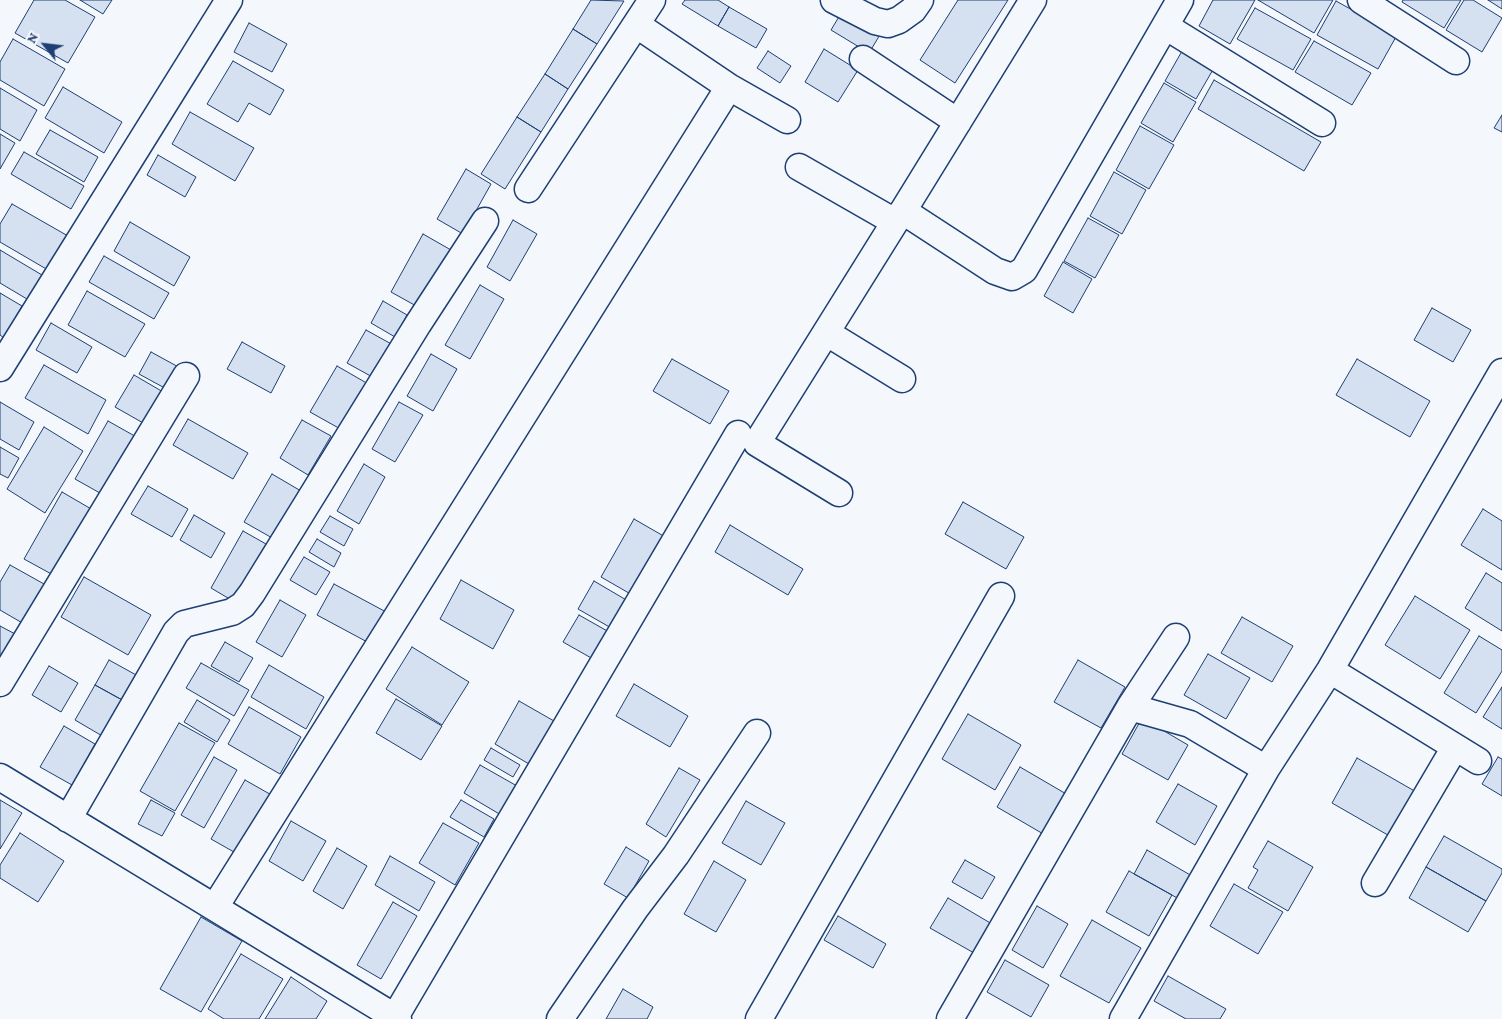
<!DOCTYPE html>
<style>
body{margin:0}
#map{position:relative;width:1502px;height:1019px;overflow:hidden;background:#f4f7fb;font-family:"Crimson Pro",serif}
canvas{display:block}
.north{position:absolute;left:20px;top:20px;width:50px;height:50px;-webkit-text-stroke:4px #f4f7fb;paint-order:stroke;rotate:299deg;font-size:14px;font-weight:700;line-height:20px;text-align:center;color:#1d3f73}
.north::after{content:'';display:block;margin:auto;width:18px;height:22px;background:#1d3f73;clip-path:polygon(50% 0,100% 100%,50% 72%,0 100%)}
</style>
<div id="map">
<canvas width="1502" height="1019"></canvas>
<div class="north">N</div>
</div>
<script>
const context = document.querySelector('canvas').getContext('2d');
context.lineJoin = 'round';
function fill(path, color) { context.fillStyle = color; context.fill(path, 'evenodd'); }
const shape = rows => new Path2D(rows.map(r => 'M' + r).join(''));
function strokePath(path, color, width, dash) { context.strokeStyle = color; context.lineWidth = width; context.lineCap = dash ? 'butt' : 'round'; context.setLineDash(dash || []); context.stroke(path); }
const building = shape([
 [34,0,65,0,95,17,68,63,15,33,34,0],
 [80,0,112,0,103,14,80,0],
 [591,0,624,1,597,44,573,29,591,0],
 [685,0,718,0,729,7,718,26,682,4,685,0],
 [958,0,1008,0,955,83,920,60,958,0],
 [1213,0,1255,0,1230,44,1199,26,1213,0],
 [1258,0,1333,0,1314,33,1258,0],
 [1403,0,1461,0,1444,28,1402,2,1403,0],
 [1464,0,1473,0,1502,18,1482,52,1446,30,1464,0],
 [1488,0,1502,0,1502,9,1488,0],
 [1336,1,1397,35,1378,69,1317,35,1336,1],
 [729,7,767,29,756,48,718,26,729,7],
 [1255,8,1311,39,1293,70,1237,39,1255,8],
 [843,10,881,33,869,53,831,30,843,10],
 [249,23,287,44,272,72,234,52,249,23],
 [573,29,597,44,568,89,545,74,573,29],
 [13,39,65,69,44,106,0,80,0,62,13,39],
 [1314,41,1371,73,1352,105,1295,72,1314,41],
 [1186,44,1218,61,1196,99,1165,81,1186,44],
 [824,49,858,70,838,102,805,82,824,49],
 [768,51,791,66,780,83,757,68,768,51],
 [233,61,284,90,270,115,249,103,238,122,207,104,233,61],
 [545,74,568,89,541,132,517,117,545,74],
 [1214,80,1321,142,1304,171,1198,109,1214,80],
 [1164,83,1196,102,1173,142,1141,123,1164,83],
 [63,87,122,122,104,153,45,118,63,87],
 [0,88,37,110,20,141,0,129,0,88],
 [190,112,254,148,235,181,172,144,190,112],
 [1502,115,1502,132,1494,128,1502,115],
 [517,117,541,132,505,189,481,174,517,117],
 [1140,126,1174,145,1149,189,1116,170,1140,126],
 [50,130,98,157,84,182,36,154,50,130],
 [0,134,15,143,0,169,0,134],
 [24,152,84,186,71,209,11,174,24,152],
 [158,155,196,177,185,197,147,175,158,155],
 [466,169,491,184,463,234,437,219,466,169],
 [1114,172,1146,190,1122,234,1090,216,1114,172],
 [12,204,68,236,48,270,0,242,0,224,12,204],
 [1088,218,1119,235,1095,278,1064,261,1088,218],
 [513,220,537,234,510,281,487,267,513,220],
 [130,222,190,257,174,286,114,251,130,222],
 [423,234,451,250,418,307,391,292,423,234],
 [0,250,47,278,32,302,0,283,0,250],
 [104,256,169,293,154,319,89,282,104,256],
 [1063,262,1092,279,1073,313,1044,296,1063,262],
 [480,285,504,299,470,359,445,345,480,285],
 [87,291,145,324,125,357,68,325,87,291],
 [0,293,22,306,4,338,0,335,0,293],
 [383,301,407,315,395,337,371,323,383,301],
 [1432,308,1471,330,1453,362,1414,340,1432,308],
 [51,323,92,347,77,373,36,350,51,323],
 [366,330,395,346,376,379,347,363,366,330],
 [242,342,285,366,271,393,227,369,242,342],
 [151,352,184,370,172,392,139,374,151,352],
 [431,354,457,369,433,411,407,396,431,354],
 [672,359,729,391,710,424,653,391,672,359],
 [1357,359,1430,401,1410,437,1336,395,1357,359],
 [44,365,106,400,88,434,25,398,44,365],
 [337,366,370,385,344,431,310,412,337,366],
 [134,375,170,396,152,428,115,407,134,375],
 [0,402,34,422,19,450,0,439,0,402],
 [399,402,423,415,395,462,372,449,399,402],
 [188,419,248,453,233,479,173,445,188,419],
 [302,420,331,436,308,475,280,458,302,420],
 [108,421,140,439,107,497,75,479,108,421],
 [44,427,83,451,45,513,7,489,44,427],
 [0,447,19,458,8,478,0,474,0,447],
 [364,464,385,477,359,524,337,511,364,464],
 [272,474,301,491,274,539,244,522,272,474],
 [148,486,188,509,172,537,131,514,148,486],
 [62,492,93,510,55,576,24,559,62,492],
 [963,502,1024,537,1006,569,945,534,963,502],
 [1483,509,1502,521,1502,570,1461,545,1483,509],
 [194,515,225,533,211,558,180,540,194,515],
 [330,516,353,529,344,546,320,532,330,516],
 [634,519,667,538,634,596,601,577,634,519],
 [730,525,803,569,788,595,715,552,730,525],
 [243,531,266,544,233,601,211,588,243,531],
 [317,539,341,553,334,567,309,552,317,539],
 [304,557,330,572,316,595,290,580,304,557],
 [10,565,53,589,31,628,0,610,0,582,10,565],
 [1486,573,1502,583,1502,631,1465,608,1486,573],
 [84,577,151,615,128,655,61,617,84,577],
 [461,580,514,610,493,649,440,619,461,580],
 [594,581,628,601,613,629,578,609,594,581],
 [334,584,388,613,371,644,317,615,334,584],
 [1415,596,1470,630,1440,679,1385,645,1415,596],
 [280,600,306,615,282,657,256,642,280,600],
 [579,615,609,632,593,659,563,642,579,615],
 [1242,617,1293,646,1272,682,1221,653,1242,617],
 [0,626,17,635,0,666,0,626],
 [1479,636,1502,650,1502,671,1476,713,1444,693,1479,636],
 [225,642,253,658,239,682,211,666,225,642],
 [412,647,469,682,442,725,386,689,412,647],
 [1208,654,1250,678,1226,719,1184,695,1208,654],
 [109,660,138,676,124,701,95,685,109,660],
 [1078,660,1125,687,1101,728,1054,702,1078,660],
 [201,663,249,690,234,716,186,688,201,663],
 [269,665,324,697,306,729,251,697,269,665],
 [49,666,78,683,61,712,32,695,49,666],
 [634,684,688,716,670,747,616,716,634,684],
 [95,685,124,701,104,737,75,720,95,685],
 [1502,687,1502,729,1483,717,1502,687],
 [396,699,442,726,421,760,376,733,396,699],
 [197,700,230,720,217,742,184,722,197,700],
 [519,701,554,721,529,764,495,744,519,701],
 [249,707,301,737,280,774,228,744,249,707],
 [968,714,1021,745,995,790,942,759,968,714],
 [1142,718,1188,745,1168,780,1122,754,1142,718],
 [179,723,215,743,175,811,140,791,179,723],
 [64,726,95,744,72,785,40,767,64,726],
 [491,748,520,765,513,777,484,760,491,748],
 [214,757,237,770,204,828,181,815,214,757],
 [1498,757,1502,759,1502,796,1482,784,1498,757],
 [1357,758,1425,797,1400,842,1332,803,1357,758],
 [480,765,517,786,501,815,464,793,480,765],
 [1020,767,1068,795,1045,835,997,807,1020,767],
 [679,768,700,780,666,837,646,824,679,768],
 [245,780,275,797,241,856,211,839,245,780],
 [1178,784,1217,806,1195,845,1156,822,1178,784],
 [0,800,22,813,0,849,0,800],
 [151,800,175,813,162,836,138,824,151,800],
 [461,800,494,819,484,837,450,817,461,800],
 [746,801,785,823,761,865,722,843,746,801],
 [291,821,326,841,303,881,269,861,291,821],
 [443,823,479,843,455,885,419,863,443,823],
 [20,833,64,861,38,902,0,878,0,865,20,833],
 [1444,836,1502,869,1502,873,1486,901,1426,867,1444,836],
 [1268,841,1313,867,1288,911,1248,888,1258,870,1253,867,1268,841],
 [626,847,649,861,628,898,604,884,626,847],
 [337,848,367,866,343,909,313,891,337,848],
 [1147,850,1192,876,1179,899,1134,874,1147,850],
 [390,856,435,882,419,911,375,885,390,856],
 [965,860,995,877,982,899,952,882,965,860],
 [714,861,746,880,716,932,684,914,714,861],
 [1426,867,1486,901,1468,932,1409,898,1426,867],
 [1129,871,1172,895,1149,936,1106,912,1129,871],
 [1234,884,1283,912,1258,954,1210,926,1234,884],
 [948,898,992,924,974,953,930,928,948,898],
 [393,902,417,916,381,979,357,965,393,902],
 [1037,906,1068,924,1043,968,1012,950,1037,906],
 [838,916,886,944,873,968,824,940,838,916],
 [201,917,242,941,201,1012,160,989,201,917],
 [1092,920,1141,948,1109,1003,1060,976,1092,920],
 [241,954,283,979,259,1019,224,1019,208,1009,241,954],
 [1005,960,1049,985,1031,1017,987,992,1005,960],
 [1168,976,1226,1009,1220,1019,1186,1019,1154,1001,1168,976],
 [291,977,327,1001,316,1019,265,1019,291,977],
 [623,989,653,1007,647,1019,606,1019,623,989]
]);
fill(building, '#d5e0f0');
strokePath(building, '#1d3f73', 1);
const minor = shape([
 [834,0,875,21,888,24,899,20,913,10,920,0],
 [1361,0,1456,61],
 [637,25,729,87,787,120],
 [1165,26,1322,123],
 [863,59,958,122],
 [799,167,895,222],
 [528,189,652,0],
 [903,211,1033,0],
 [827,333,902,379],
 [0,368,229,0],
 [839,493,757,443,895,222,903,211,995,271,1012,277,1024,270,1180,0],
 [1330,670,1478,761],
 [0,683,186,376],
 [1130,707,1190,724,1266,769],
 [0,777,398,1019],
 [68,819,176,632,184,624,232,612,243,605,252,593,418,324,485,221],
 [1375,883,1455,747],
 [215,907,729,87],
 [395,1017,738,434],
 [560,1019,635,909,676,855,757,733],
 [759,1019,1001,596],
 [950,1019,1130,707,1176,637],
 [1123,1019,1266,769,1330,670,1502,372]
]);
strokePath(minor, '#1d3f73', 29);
strokePath(minor, '#f4f7fb', 26);
</script>
